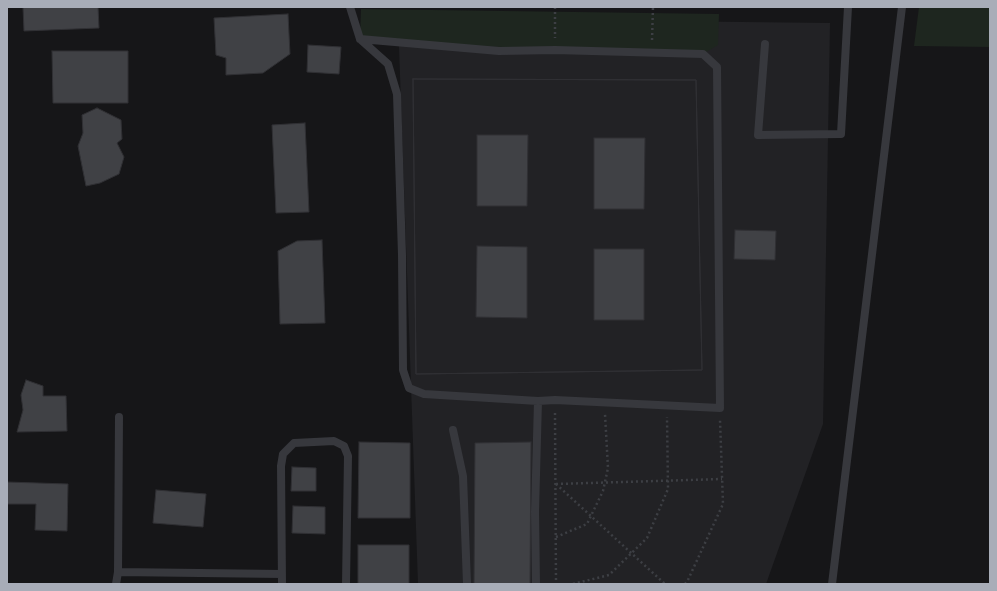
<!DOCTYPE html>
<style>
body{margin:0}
#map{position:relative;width:997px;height:591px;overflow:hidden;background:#161618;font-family:"Noto Sans",sans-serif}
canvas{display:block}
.frame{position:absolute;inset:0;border:8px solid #a8adb8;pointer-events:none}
</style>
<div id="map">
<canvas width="997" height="591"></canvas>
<div class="frame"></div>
</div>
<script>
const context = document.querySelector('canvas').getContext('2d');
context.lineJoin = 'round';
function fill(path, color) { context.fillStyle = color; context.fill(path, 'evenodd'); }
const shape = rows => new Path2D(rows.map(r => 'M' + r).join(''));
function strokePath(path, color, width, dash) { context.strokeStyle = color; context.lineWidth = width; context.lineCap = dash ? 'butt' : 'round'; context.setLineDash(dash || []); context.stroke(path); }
fill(shape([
 [398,18,830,23,823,424,766,584,418,584]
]), '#222225');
fill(shape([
 [919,7,990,7,990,47,914,46],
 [361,9,719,14,718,45,703,54,555,50,360,39]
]), '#1e261f');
const building = shape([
 [23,7,98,7,99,28,24,31,23,7],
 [288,14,290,54,263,73,226,75,226,58,216,55,214,18,288,14],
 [308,45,341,47,339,74,307,72,308,45],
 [52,51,128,51,128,103,53,103,52,51],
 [413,79,696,80,702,370,416,374,413,79],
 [477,135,528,135,527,206,477,206,477,135],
 [594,138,645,138,644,209,594,209,594,138],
 [477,246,527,247,527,318,476,317,477,246],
 [594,249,644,249,644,320,594,320,594,249],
 [413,79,696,80,702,370,416,374,413,79],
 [97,108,121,120,122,139,117,143,124,157,119,174,100,183,86,186,78,146,83,133,82,115,97,108],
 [305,123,309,212,276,213,272,125,305,123],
 [735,230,776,231,775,260,734,259,735,230],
 [322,240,325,323,280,324,278,251,297,241,322,240],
 [26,380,43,386,43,396,66,396,67,431,17,432,23,410,21,395,26,380],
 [359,442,410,443,410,518,358,518,359,442],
 [531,442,530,584,474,584,475,443,531,442],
 [292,467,316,468,316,491,291,491,292,467],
 [7,482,68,484,67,531,35,530,36,504,7,504,7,482],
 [156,490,206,494,203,527,153,523,156,490],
 [293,506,325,507,325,534,292,533,293,506],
 [358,545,409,545,409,584,358,584,358,545]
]);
fill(building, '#404145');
strokePath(building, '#303034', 1);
strokePath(shape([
 [555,7,555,38],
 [652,40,653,7],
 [555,413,556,584],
 [556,484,722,479],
 [556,484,665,584],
 [556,537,587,524,603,491,608,468,605,414],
 [573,584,609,575,647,538,668,489,667,417],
 [685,584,687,582,723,504,720,420]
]), '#3d3f44', 2.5, [2, 3]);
strokePath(shape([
 [350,7,360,39,388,64,397,94,402,255,403,370,409,388,424,394,538,401,535,512,536,584],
 [360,39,499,51,555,50,703,54,717,67,720,408,555,400,538,401],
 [765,44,758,135,841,134,848,7],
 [453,430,463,476,467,584],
 [118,572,282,574],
 [116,584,118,572,119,417],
 [282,584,281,466,283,454,294,443,334,441,344,446,348,456,346,584],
 [832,584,902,7]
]), '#37383d', 8);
</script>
